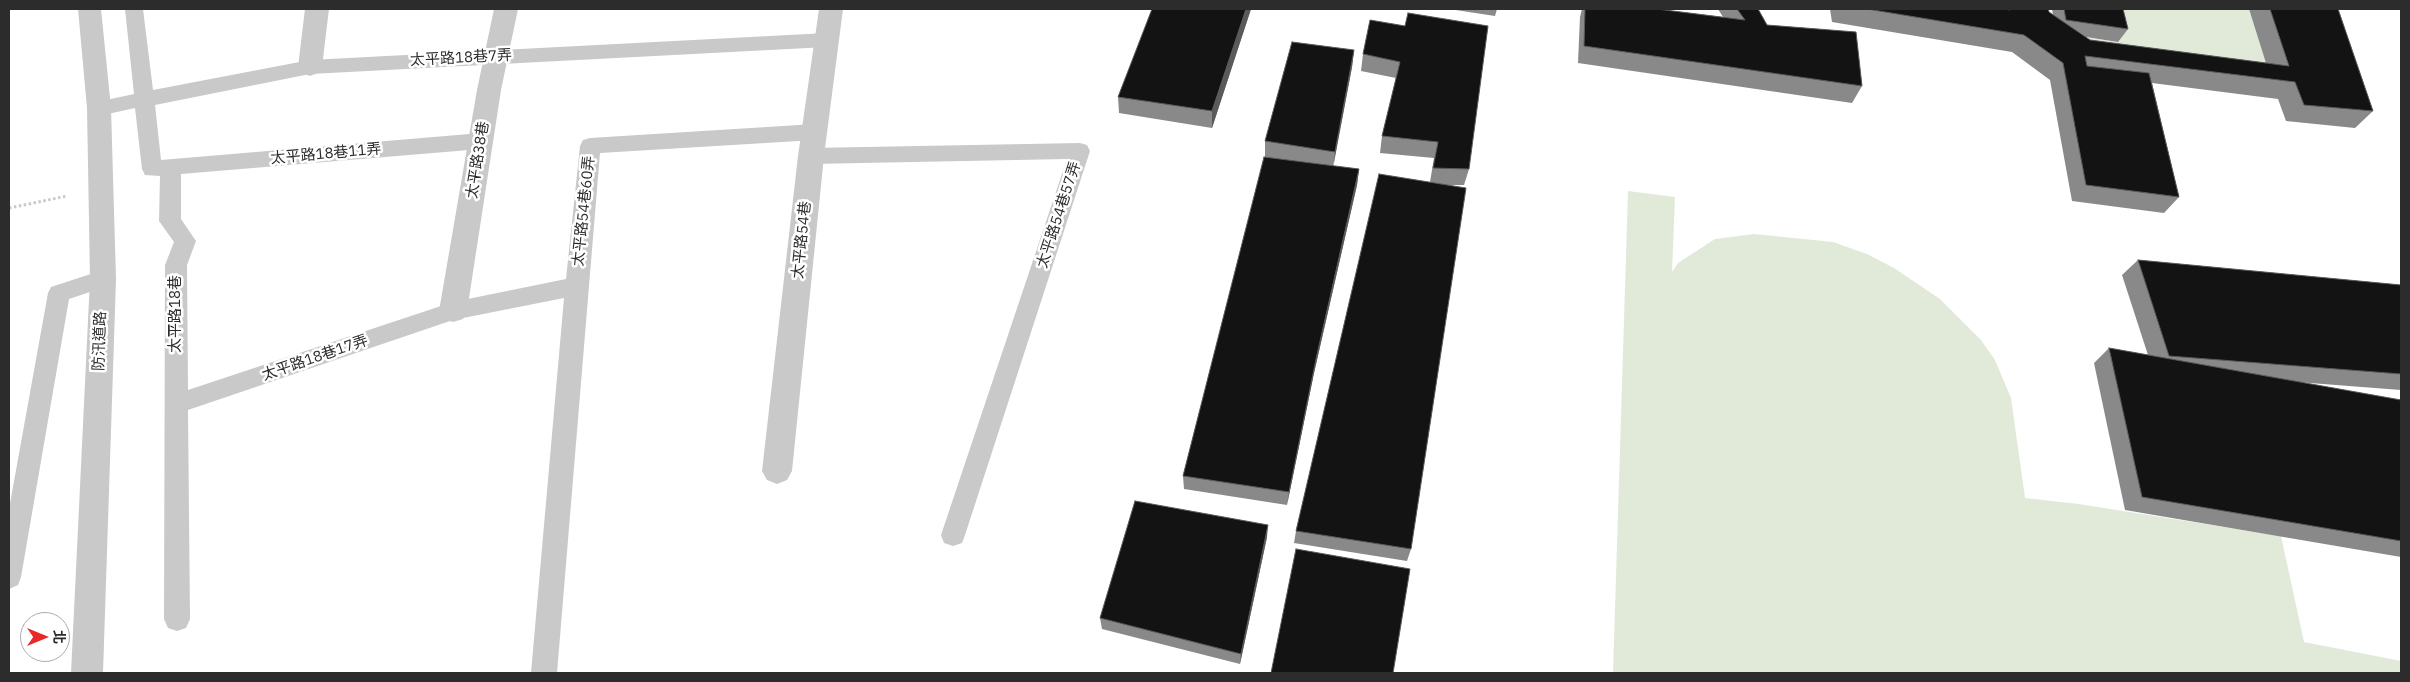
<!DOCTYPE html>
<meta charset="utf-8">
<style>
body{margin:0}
#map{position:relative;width:2410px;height:682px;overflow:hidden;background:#fff;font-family:"IBM Plex Sans","Noto Sans TC",sans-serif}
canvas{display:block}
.frame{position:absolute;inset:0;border:10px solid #2c2c2c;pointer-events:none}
.north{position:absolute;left:20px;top:612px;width:50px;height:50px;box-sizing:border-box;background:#fff;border:1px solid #ababab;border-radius:50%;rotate:90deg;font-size:14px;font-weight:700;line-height:20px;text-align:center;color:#2c2c2c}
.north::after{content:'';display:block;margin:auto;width:18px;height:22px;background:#e92829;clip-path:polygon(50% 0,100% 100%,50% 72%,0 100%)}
</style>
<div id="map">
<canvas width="2410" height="682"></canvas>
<div class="frame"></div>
<div class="north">北</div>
</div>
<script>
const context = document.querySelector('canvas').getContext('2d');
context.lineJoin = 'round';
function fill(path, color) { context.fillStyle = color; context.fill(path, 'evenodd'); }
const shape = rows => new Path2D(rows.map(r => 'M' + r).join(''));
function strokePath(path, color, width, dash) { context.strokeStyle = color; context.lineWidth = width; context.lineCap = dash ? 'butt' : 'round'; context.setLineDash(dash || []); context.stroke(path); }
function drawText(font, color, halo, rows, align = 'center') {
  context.font = font + ' "IBM Plex Sans","Noto Sans TC",sans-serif'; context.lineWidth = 5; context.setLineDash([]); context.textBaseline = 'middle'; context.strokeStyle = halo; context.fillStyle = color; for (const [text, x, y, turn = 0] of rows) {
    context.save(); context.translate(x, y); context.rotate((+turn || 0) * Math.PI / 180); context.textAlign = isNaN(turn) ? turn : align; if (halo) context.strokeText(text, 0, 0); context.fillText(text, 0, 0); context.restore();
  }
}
fill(shape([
 [2111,9,2249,9,2273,83,2083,57,2078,36,2118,42],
 [1628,191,1675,197,1672,272,1678,263,1715,239,1754,234,1833,242,1867,254,1894,268,1940,299,1981,340,1995,360,2011,398,2025,498,2079,504,2281,536,2304,642,2401,661,2401,673,1613,673]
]), '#e1ead9');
strokePath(shape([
 [9,208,67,196]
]), '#c9c9c9', 3, [2.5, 2.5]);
fill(shape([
 [125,9,143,9,153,90,310,60,827,33,834,35,837,40,834,45,827,47,310,74,155,105,161,160,481,133,488,135,491,141,488,147,481,149,181,174,181,219,196,241,187,265,188,390,453,302,566,279,580,146,583,140,590,138,815,124,822,127,825,132,822,137,815,140,600,153,557,673,531,673,564,298,453,320,188,410,190,619,186,628,177,631,168,628,164,619,165,265,174,242,159,221,160,176,145,175,142,169,135,108,99,116,92,113,89,108,92,103,134,94,125,9],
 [1080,143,1087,145,1090,151,965,535,962,543,953,546,944,543,941,535,1067,159,811,164,804,162,801,156,804,150,811,148,1080,143],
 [103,270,111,273,114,279,111,285,69,299,21,577,18,585,9,589,9,509,48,293,51,287,103,270]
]), '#c9c9c9');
fill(shape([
 [78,9,101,9,111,108,116,279,103,673,71,673,90,279,87,108,78,9],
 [305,9,329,9,322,67,318,73,310,76,302,73,298,67,305,9],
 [494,9,518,9,501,90,467,311,463,319,453,322,443,319,439,311,477,90,494,9],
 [819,9,843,9,824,156,792,471,787,480,777,484,767,480,762,471,798,156,819,9]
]), '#c9c9c9');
fill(shape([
 [1251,9,1212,128,1119,113,1118,97],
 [1449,9,1497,9,1495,16],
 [1582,9,1657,9,1723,17,1718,9,1758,9,1767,25,1862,86,1852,103,1578,63,1580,17],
 [1830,9,2048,9,2049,12,2053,15,2052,9,2123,9,2128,29,2118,42,2086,37,2090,40,2266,63,2249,9,2338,9,2373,111,2355,128,2286,121,2278,99,2152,83,2179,197,2164,213,2072,201,2050,80,2012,52,1832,22],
 [1405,26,1469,169,1464,185,1448,185,1411,549,1407,561,1294,543,1296,531,1430,182,1434,158,1380,153,1382,136,1396,78,1361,71,1363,54],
 [1354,50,1352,67,1333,166,1359,169,1357,185,1314,373,1287,505,1184,489,1183,476,1265,157,1265,141],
 [2138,260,2401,285,2401,390,2297,382,2401,400,2401,557,2125,510,2094,363,2109,348,2148,355,2122,275],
 [1267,537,1240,664,1102,629,1100,618]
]), '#898989');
fill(shape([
 [1246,9,1251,9,1212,128,1212,111],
 [1354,50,1352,67,1333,168,1335,152],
 [1359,169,1357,185,1314,373,1287,505,1289,492,1316,359],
 [1268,525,1267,537,1240,664,1241,654]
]), '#5a5a5a');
const building = shape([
 [1152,9,1246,9,1212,111,1118,97,1152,9],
 [1585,9,1657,9,1745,20,1737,9,1758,9,1767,25,1856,32,1862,86,1584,46,1585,9],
 [1867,9,2005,9,2010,10,2010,9,2048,9,2049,12,2090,40,2289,66,2270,9,2338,9,2373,111,2304,105,2295,82,2085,56,2087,66,2149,73,2179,197,2086,185,2063,63,2024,35,1867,9],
 [2064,9,2123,9,2128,29,2066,20,2064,9],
 [1408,13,1488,26,1469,169,1433,168,1438,142,1382,136,1400,62,1363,54,1370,20,1405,26,1408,13],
 [1292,42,1354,50,1335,152,1265,141,1292,42],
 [1264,157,1359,169,1316,359,1289,492,1183,476,1264,157],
 [1379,174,1466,188,1411,549,1296,531,1379,174],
 [2138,260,2401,285,2401,374,2169,356,2138,260],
 [2109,348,2401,400,2401,541,2142,497,2109,348],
 [1135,501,1268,525,1241,654,1100,618,1135,501],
 [1296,549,1410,569,1393,673,1271,673,1296,549]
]);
fill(building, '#131313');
strokePath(building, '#5a5a5a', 1);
drawText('15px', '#2c2c2c', '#fff', [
 ["太平路18巷7弄",461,58,-3],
 ["太平路18巷11弄",326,154,-5],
 ["太平路38巷",478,160,-81],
 ["太平路54巷60弄",584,211,-84],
 ["太平路54巷57弄",1059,215,-72],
 ["太平路54巷",802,240,-84],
 ["太平路18巷",176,314,-90],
 ["防汛道路",100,341,-88],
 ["太平路18巷17弄",315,358,-19]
]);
</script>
